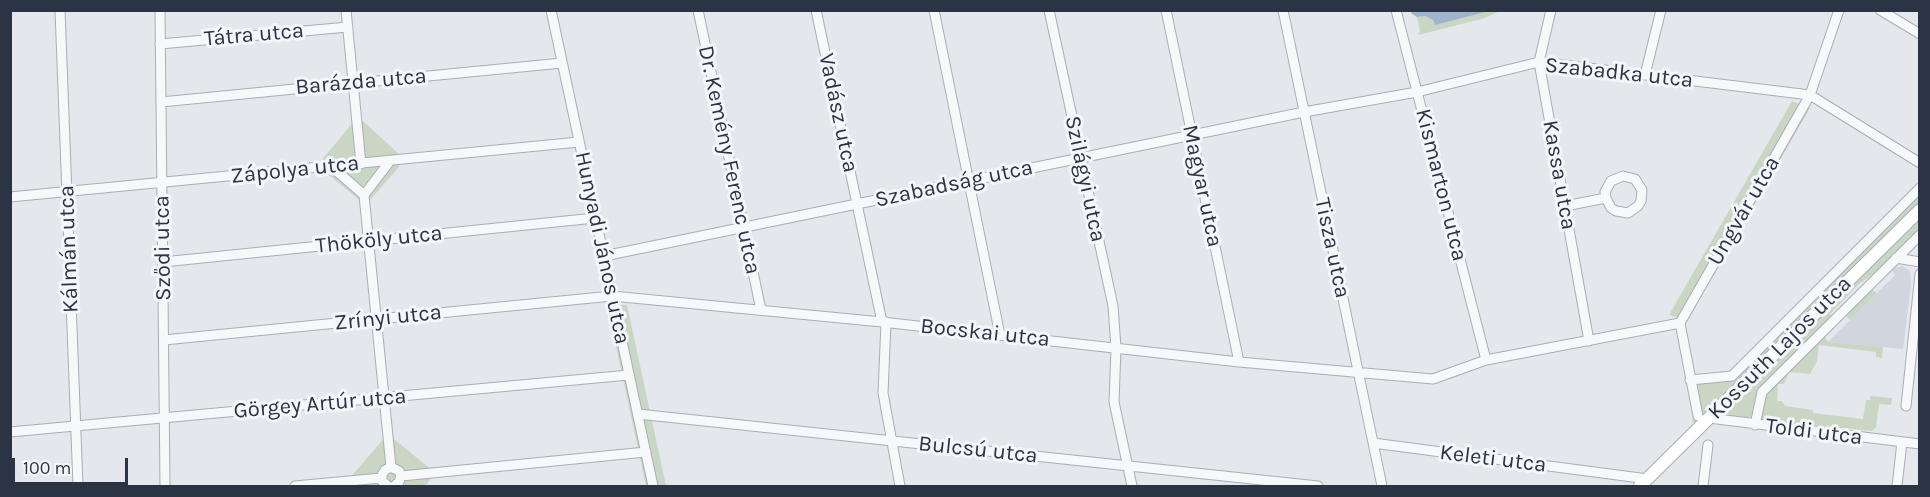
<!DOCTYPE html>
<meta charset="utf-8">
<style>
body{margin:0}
#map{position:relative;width:1930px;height:497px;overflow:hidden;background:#e4e7ec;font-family:Karla,sans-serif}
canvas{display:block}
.frame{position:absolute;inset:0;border:12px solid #2a3445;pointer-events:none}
.scale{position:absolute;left:12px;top:458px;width:116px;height:27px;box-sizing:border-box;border:3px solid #2a3445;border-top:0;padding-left:8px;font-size:18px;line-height:21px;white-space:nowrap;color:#2a3445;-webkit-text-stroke:4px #f4f6f9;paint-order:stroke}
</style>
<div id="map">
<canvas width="1930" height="497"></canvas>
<div class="frame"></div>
<div class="scale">100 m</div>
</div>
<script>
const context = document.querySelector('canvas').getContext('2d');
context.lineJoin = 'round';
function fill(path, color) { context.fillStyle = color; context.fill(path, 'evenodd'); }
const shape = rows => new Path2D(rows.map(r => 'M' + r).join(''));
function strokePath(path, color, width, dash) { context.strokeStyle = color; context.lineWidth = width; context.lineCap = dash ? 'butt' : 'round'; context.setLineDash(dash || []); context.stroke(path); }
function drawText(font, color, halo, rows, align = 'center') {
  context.font = font + ' Karla,sans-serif'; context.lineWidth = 6; context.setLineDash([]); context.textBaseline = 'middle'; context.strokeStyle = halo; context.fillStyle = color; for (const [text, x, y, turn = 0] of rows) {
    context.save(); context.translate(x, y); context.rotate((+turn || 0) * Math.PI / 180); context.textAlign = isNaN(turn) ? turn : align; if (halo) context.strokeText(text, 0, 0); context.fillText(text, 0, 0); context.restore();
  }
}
fill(shape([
 [1903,266,1910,271,1911,284,1903,349,1828,342,1895,275,1891,269]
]), '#d1d6de');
fill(shape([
 [1489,11,1500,11,1485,18,1418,35,1420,31,1417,17,1425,16,1433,20],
 [1792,101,1810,108,1688,320,1669,315],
 [363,121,400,155,399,167,370,200,358,199,324,171,321,166,321,161,350,126,353,123],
 [1919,192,1919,203,1898,226,1695,425,1692,420,1694,414,1694,387,1697,384,1736,377],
 [1919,218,1919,230,1877,271,1859,284,1830,314,1832,317,1763,386,1750,418,1731,416,1727,414,1727,407],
 [1871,289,1877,293,1850,320,1845,315],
 [607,304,627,305,666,486,646,486],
 [1824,335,1828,342,1883,347,1882,358,1876,357,1876,352,1819,345,1817,361,1810,374,1789,372,1784,384,1778,384,1777,401,1782,401,1785,406,1813,410,1813,413,1863,419,1866,400,1870,400,1870,396,1892,398,1891,405,1879,404,1876,428,1871,431,1762,420,1760,418,1767,391],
 [386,436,394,439,433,471,433,476,425,486,353,486,350,483,349,479]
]), '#c9d6c4');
fill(shape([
 [1412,10,1489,10,1489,11,1435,25,1433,20,1425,16,1417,17,1411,13]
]), '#9eb5cd');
const street = shape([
 [60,10,78,486],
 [160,10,165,486],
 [346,10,361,164],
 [551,10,653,486],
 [698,10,761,310],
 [816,10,882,322],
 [934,10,1000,335],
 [1049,10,1113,306,1116,348,1114,402,1132,486],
 [1166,10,1239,362],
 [1283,10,1382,486],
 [1396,10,1486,360],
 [1551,10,1539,62,1589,341],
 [1880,10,1920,34],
 [160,44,348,27],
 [1645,75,1661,10],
 [161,102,562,63],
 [331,166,364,195,390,161],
 [364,195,391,467],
 [10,197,579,142],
 [1565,206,1606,198,1611,208,1616,211,1628,213,1638,206,1641,201,1642,190,1635,179,1623,176,1611,181,1605,192,1606,198],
 [604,256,1304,112,1417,92,1539,62,1810,95,1920,163],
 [1896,258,1920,262],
 [163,262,595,218],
 [886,322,883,393,900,486],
 [164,340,612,296,882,322,1239,362,1433,379,1486,360,1680,323],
 [1690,380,1732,376,1920,188],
 [1906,406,1920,274],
 [638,414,1318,486],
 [1698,416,1680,323,1810,95,1839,10],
 [1709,418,1920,444],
 [1755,425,1762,392,1920,235],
 [10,432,629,375],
 [1373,443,1648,479],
 [401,476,646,452],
 [295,486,381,478],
 [388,486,382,481,382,475,385,470,391,467,399,471,401,476,399,482,394,486],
 [1703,486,1708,445],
 [1897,486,1902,442]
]);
const secondary = shape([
 [1640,486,1920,210]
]);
strokePath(street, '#a8aeb7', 11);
strokePath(secondary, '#a8aeb7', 14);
strokePath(street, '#f7f8fa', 9);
strokePath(secondary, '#fff', 12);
drawText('22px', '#2a3445', '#f4f6f9', [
 ["Tátra utca",254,35,-5],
 ["Szabadka utca",1619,73,6],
 ["Barázda utca",361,82,-5],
 ["Vadász utca",838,113,78],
 ["Dr. Kemény Ferenc utca",729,160,78],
 ["Zápolya utca",295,170,-6],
 ["Kassa utca",1559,175,80],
 ["Szilágyi utca",1085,179,78],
 ["Szabadság utca",954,184,-12],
 ["Kismarton utca",1441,185,76],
 ["Magyar utca",1202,186,78],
 ["Ungvár utca",1744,211,-60],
 ["Thököly utca",379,240,-6],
 ["Sződi utca",163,248,-91],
 ["Hunyadi János utca",602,248,78],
 ["Tisza utca",1332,248,78],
 ["Kálmán utca",69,249,-92],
 ["Zrínyi utca",388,318,-6],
 ["Bocskai utca",985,333,6],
 ["Kossuth Lajos utca",1780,348,-45],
 ["Görgey Artúr utca",320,404,-5],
 ["Toldi utca",1814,432,7],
 ["Bulcsú utca",978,450,6],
 ["Keleti utca",1493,459,7]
]);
</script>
